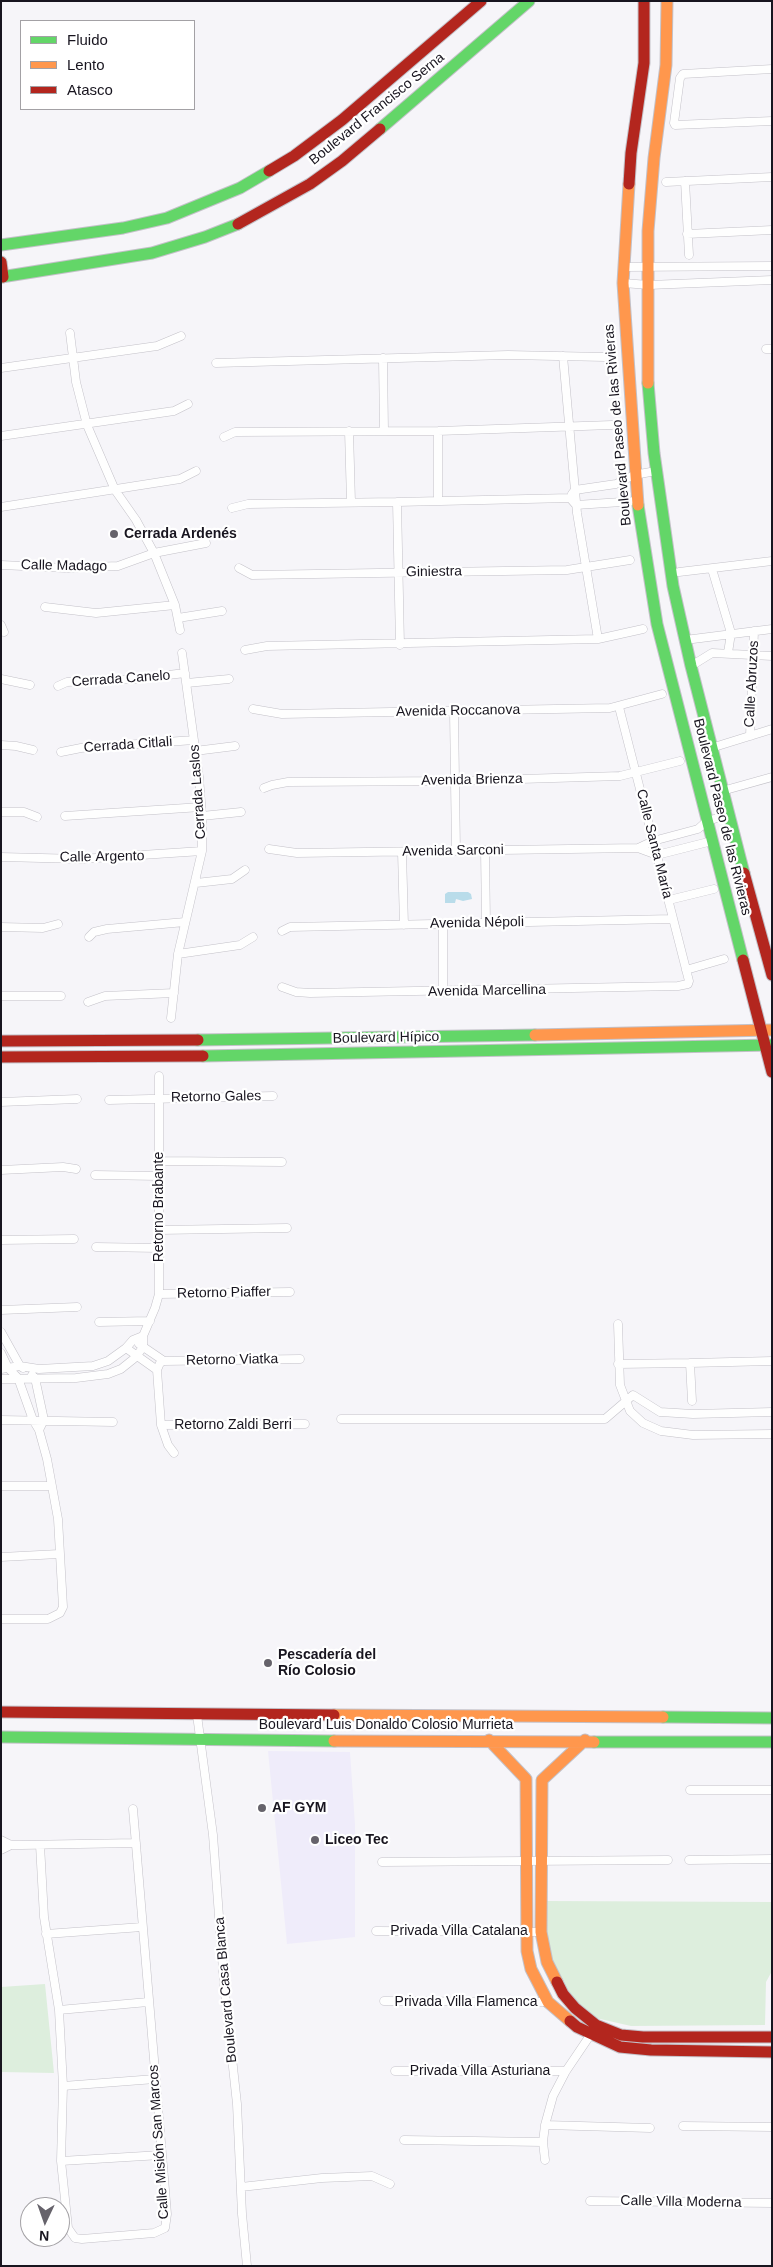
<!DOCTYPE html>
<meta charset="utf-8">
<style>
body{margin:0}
#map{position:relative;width:773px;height:2267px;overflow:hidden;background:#f6f5f9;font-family:Helvetica,sans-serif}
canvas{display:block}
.frame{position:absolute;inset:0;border:2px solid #18151f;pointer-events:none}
.legend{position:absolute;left:20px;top:20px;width:175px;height:90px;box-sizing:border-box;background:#fff;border:1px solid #a3a1a5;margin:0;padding:6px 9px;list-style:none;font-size:15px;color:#18151f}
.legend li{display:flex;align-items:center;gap:10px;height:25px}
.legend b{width:25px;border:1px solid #a3a1a5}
.north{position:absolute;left:20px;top:2197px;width:50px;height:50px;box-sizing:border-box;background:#fff;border:1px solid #a3a1a5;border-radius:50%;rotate:183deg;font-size:14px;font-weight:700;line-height:20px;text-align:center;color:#18151f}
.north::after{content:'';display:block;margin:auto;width:18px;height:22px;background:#66636b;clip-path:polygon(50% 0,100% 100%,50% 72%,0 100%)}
</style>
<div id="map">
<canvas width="773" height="2267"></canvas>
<div class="frame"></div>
<ul class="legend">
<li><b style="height:6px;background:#63d668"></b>Fluido</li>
<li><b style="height:6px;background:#ff974d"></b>Lento</li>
<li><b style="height:6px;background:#b3261e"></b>Atasco</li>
</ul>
<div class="north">N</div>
</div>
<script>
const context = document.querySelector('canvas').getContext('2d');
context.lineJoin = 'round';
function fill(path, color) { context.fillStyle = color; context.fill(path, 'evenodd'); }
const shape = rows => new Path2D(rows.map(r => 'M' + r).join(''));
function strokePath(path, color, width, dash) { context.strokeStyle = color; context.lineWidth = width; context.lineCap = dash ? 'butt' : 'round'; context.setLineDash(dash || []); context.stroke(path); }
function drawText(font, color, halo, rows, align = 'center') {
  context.font = font + ' Helvetica,sans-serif'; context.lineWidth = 4.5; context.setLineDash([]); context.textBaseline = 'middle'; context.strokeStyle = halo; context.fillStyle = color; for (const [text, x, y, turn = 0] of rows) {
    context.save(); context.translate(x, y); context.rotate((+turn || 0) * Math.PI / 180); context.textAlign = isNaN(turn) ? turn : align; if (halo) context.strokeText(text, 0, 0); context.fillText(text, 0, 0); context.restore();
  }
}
fill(shape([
 [268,1751,350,1752,355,1825,355,1937,287,1944]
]), '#efecfa');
fill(shape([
 [545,1901,772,1902,772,1971,766,1982,765,2025,631,2026,596,2018,578,2005,563,1986,553,1968,546,1939],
 [45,1984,54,2073,1,2072,1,1987]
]), '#ded');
fill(shape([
 [448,892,468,892,471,894,472,899,463,901,456,899,455,903,445,903,445,894]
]), '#b9dcea');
const street = shape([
 [772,69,683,74,680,78,674,123,675,125,772,121],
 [685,181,689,255],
 [666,182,772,177],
 [687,234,772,230],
 [624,267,772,266],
 [623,283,649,285,772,280],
 [70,333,76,382,87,425,115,490,136,520,154,553,175,605,180,630],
 [766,349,772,349],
 [383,358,384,431],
 [216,363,508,355,605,357],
 [1,368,157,346,181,336],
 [349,431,351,502],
 [1,436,174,411,188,404],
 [224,437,235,432,438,431,612,425],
 [572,494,575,490,616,484,634,475,656,471],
 [438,501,438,431],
 [397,502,570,498,576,505,637,501],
 [1,507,180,479,196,471],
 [232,508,248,504,397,502,400,645],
 [1,565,67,568,118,566,154,553,206,543],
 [239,568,252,575,567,570,630,560],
 [712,569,731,633,728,653],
 [679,572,772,561],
 [45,607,96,613,175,605],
 [178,618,222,611],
 [1,625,4,632],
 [598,639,643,629],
 [685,640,772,629],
 [245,650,267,646,598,639,577,513,563,356],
 [691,666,712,653,772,656],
 [1,679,30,685],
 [187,683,229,679],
 [58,686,67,682,135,679,185,673],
 [253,709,282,714,610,708,662,694],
 [454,712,456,851],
 [750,736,754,631],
 [1,745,16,746,33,750],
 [711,748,772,729],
 [195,751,235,746],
 [61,752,81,748,194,740],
 [264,788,272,785,288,782,455,781,620,776,680,761],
 [722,791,772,777],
 [1,812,24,812,37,817],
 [65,816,201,807],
 [202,816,241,812],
 [638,848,653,841,698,829,707,821,728,815],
 [269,849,297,853,638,848,657,855,712,841],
 [485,850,486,923],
 [402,852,404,925],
 [1,857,81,859,202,851],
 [196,883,232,879,245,870],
 [669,900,714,889],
 [1,927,43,928,58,924],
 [282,931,290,927,673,919],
 [89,937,94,932,107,929,185,922],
 [178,954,240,945,253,937],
 [686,970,724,959],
 [282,987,296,992,310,993,678,986,688,984,689,981,619,707],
 [443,992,443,924],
 [1,996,61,996],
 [88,1002,105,996,174,993],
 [171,1018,178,954,202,851,202,816,199,777,182,653],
 [109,1100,273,1096],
 [1,1102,77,1099],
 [159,1161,282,1162],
 [1,1170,63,1167,76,1169],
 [95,1175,159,1176],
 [159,1230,287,1228],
 [1,1240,74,1239],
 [96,1247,159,1248],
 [159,1294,290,1292],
 [1,1310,77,1307],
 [99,1322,150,1321],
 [618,1324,620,1385,630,1411,643,1423,661,1431,693,1435,772,1434],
 [1,1332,20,1366,23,1368],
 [139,1344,164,1361],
 [126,1348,157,1370],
 [1,1353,8,1368,18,1378,33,1420,39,1430,47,1459,58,1519,63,1607,60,1613,48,1619,1,1619],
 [164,1361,300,1359],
 [164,1361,160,1363,157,1370,161,1425,168,1445,174,1453],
 [690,1363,772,1361],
 [618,1364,690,1363,692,1401],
 [1,1369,20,1366,39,1369,93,1366,108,1361,126,1348,133,1340,143,1336],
 [32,1375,35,1378,44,1420,39,1430],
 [1,1379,76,1378,108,1374,121,1369,136,1357,143,1347,143,1336,155,1308,159,1294,159,1076],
 [341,1419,605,1419,633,1395,660,1412,693,1414,772,1412],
 [1,1420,113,1422],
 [161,1425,305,1424],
 [1,1486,52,1486],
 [1,1557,59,1554],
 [197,1715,213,1835,224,1984,237,2104,242,2214,247,2266],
 [690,1790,772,1790],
 [1,1840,11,1845,21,1845,136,1843],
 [40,1845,44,1917,59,2010,63,2086,61,2161,68,2228,75,2238,82,2239,154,2233,165,2228,167,2214,133,1809],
 [1,1850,11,1845],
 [689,1860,772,1859],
 [382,1862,668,1860],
 [376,1931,541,1932],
 [46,1934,142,1927],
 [384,2001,548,2002],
 [59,2010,148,2002],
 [395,2071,566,2071],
 [63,2086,155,2079],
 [545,2125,650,2128],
 [683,2126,772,2127],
 [404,2140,543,2142],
 [545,2160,543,2142,545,2125,553,2096,566,2071,593,2031],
 [61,2161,161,2155],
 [241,2187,322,2178,372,2176,390,2184],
 [590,2201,772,2203]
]);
const fast = shape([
 [380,129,529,1],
 [1,245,123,228,167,218,240,188,269,171],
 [1,277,152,253,205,237,238,224],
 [648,383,654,453,673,586,691,666,744,873],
 [638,505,657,624,743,960],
 [198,1040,535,1035],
 [203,1056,772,1045],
 [663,1717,772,1718],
 [1,1737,334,1741],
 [594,1742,772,1742]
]);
const slow = shape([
 [629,184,623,283,638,505],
 [648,383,648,231,654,158,666,65,667,1],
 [535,1035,772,1030],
 [334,1715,663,1717],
 [489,1740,526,1779,527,1951,531,1969,548,2002,570,2021],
 [334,1741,594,1742],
 [557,1982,547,1962,541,1932,542,1780,585,1740]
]);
const jam = shape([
 [269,171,294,156,342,120,481,1],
 [629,184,631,153,644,63,644,1],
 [238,224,310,184,342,161,380,129],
 [1,262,3,277],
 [744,873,772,975],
 [743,960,772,1072],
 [1,1041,198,1040],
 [1,1057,203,1056],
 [1,1712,334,1715],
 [557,1982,563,1994,575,2008,596,2025,621,2035,643,2037,772,2037],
 [570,2021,577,2027,620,2047,651,2050,772,2052]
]);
strokePath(street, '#c3c1c8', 9);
strokePath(fast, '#c3c1c8', 13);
strokePath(slow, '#c3c1c8', 13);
strokePath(jam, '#c3c1c8', 13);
strokePath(street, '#fefefe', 8);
strokePath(fast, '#63d668', 11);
strokePath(slow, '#ff974d', 11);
strokePath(jam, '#b3261e', 11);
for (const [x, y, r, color] of [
 [114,534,5,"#66636b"],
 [268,1663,5,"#66636b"],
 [262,1808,5,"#66636b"],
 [315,1840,5,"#66636b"]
]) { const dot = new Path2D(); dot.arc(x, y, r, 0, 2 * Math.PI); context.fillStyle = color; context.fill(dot); strokePath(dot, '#fff', 2); }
drawText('14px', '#18151f', '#fff', [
 ["Boulevard Francisco Serna",377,109,-39],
 ["Boulevard Paseo de las Rivieras",618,425,-95],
 ["Calle Madago",64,566,1],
 ["Giniestra",434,572,-1],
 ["Cerrada Canelo",121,679,-4],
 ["Calle Abruzos",752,684,-87],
 ["Avenida Roccanova",458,711,-1],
 ["Cerrada Citlali",128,745,-4],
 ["Avenida Brienza",472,780,-1],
 ["Cerrada Laslos",198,792,-94],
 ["Boulevard Paseo de las Rivieras",722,817,76],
 ["Calle Santa María",654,844,76],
 ["Avenida Sarconi",453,851,-1],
 ["Calle Argento",102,857,-1],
 ["Avenida Népoli",477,923,-1],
 ["Avenida Marcellina",487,991,-1],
 ["Boulevard Hípico",386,1038,-1],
 ["Retorno Gales",216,1097,-1],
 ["Retorno Brabante",159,1207,-90],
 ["Retorno Piaffer",224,1293,-1],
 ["Retorno Viatka",232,1360,-1],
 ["Retorno Zaldi Berri",233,1425],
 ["Boulevard Luis Donaldo Colosio Murrieta",386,1725],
 ["Privada Villa Catalana",459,1931],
 ["Boulevard Casa Blanca",226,1990,-95],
 ["Privada Villa Flamenca",466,2002],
 ["Privada Villa Asturiana",480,2071],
 ["Calle Misión San Marcos",159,2142,-94],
 ["Calle Villa Moderna",681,2202,1]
]);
drawText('bold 14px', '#18151f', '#fff', [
 ["Cerrada Ardenés",124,534],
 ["Pescadería del",278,1655],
 ["Río Colosio",278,1671],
 ["AF GYM",272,1808],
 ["Liceo Tec",325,1840]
], 'left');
</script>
